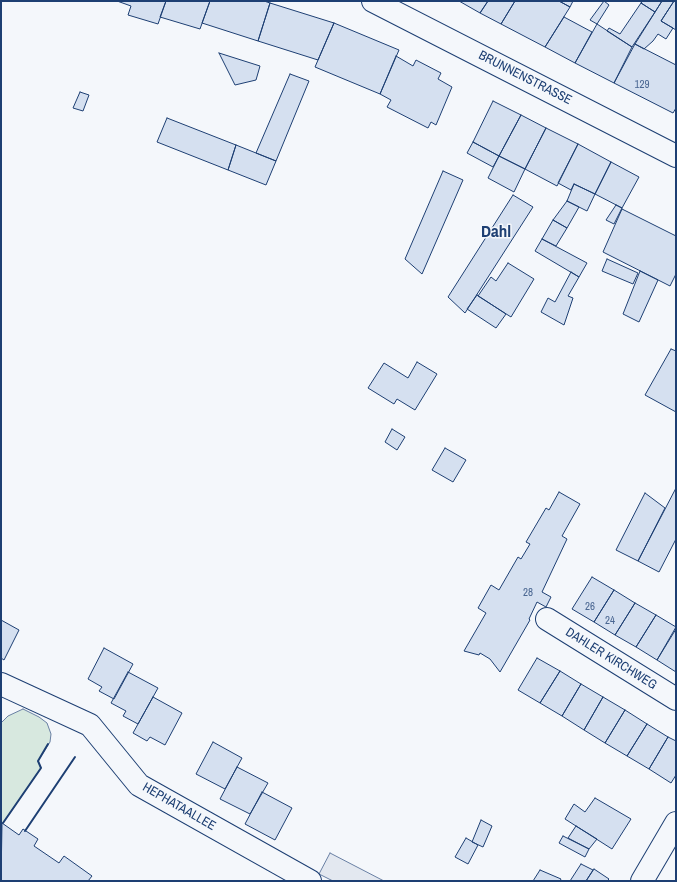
<!DOCTYPE html>
<style>
body{margin:0}
#map{position:relative;width:677px;height:882px;overflow:hidden;background:#f4f7fb;font-family:"Archivo Narrow",sans-serif}
canvas{display:block}
.frame{position:absolute;inset:0;border:2px solid #1d3f73;pointer-events:none}
</style>
<div id="map">
<canvas width="677" height="882"></canvas>
<div class="frame"></div>
</div>
<script>
const context = document.querySelector('canvas').getContext('2d');
context.lineJoin = 'round';
function fill(path, color) { context.fillStyle = color; context.fill(path, 'evenodd'); }
const shape = rows => new Path2D(rows.map(r => 'M' + r).join(''));
function strokePath(path, color, width, dash) { context.strokeStyle = color; context.lineWidth = width; context.lineCap = dash ? 'butt' : 'round'; context.setLineDash(dash || []); context.stroke(path); }
function drawText(font, color, halo, rows, align = 'center') {
  context.font = font + ' "Archivo Narrow",sans-serif'; context.lineWidth = 3; context.setLineDash([]); context.textBaseline = 'middle'; context.strokeStyle = halo; context.fillStyle = color; for (const [text, x, y, turn = 0] of rows) {
    context.save(); context.translate(x, y); context.rotate((+turn || 0) * Math.PI / 180); context.textAlign = isNaN(turn) ? turn : align; if (halo) context.strokeText(text, 0, 0); context.fillText(text, 0, 0); context.restore();
  }
}
const green = shape([
 [23,709,39,717,47,723,51,734,50,742,38,761,41,768,3,823,1,823,1,723,8,716,23,709]
]);
fill(green, '#d7e8df');
strokePath(green, '#687fa3', 1);
const parking = shape([
 [330,853,384,881,333,881,319,874,330,853]
]);
fill(parking, '#e3e8f0');
strokePath(parking, '#687fa3', 1);
const building = shape([
 [117,1,166,1,158,24,128,15,131,6,117,1],
 [166,1,210,1,200,29,160,17,166,1],
 [210,1,264,1,270,3,258,41,202,23,210,1],
 [459,1,488,1,480,13,459,1],
 [488,1,515,1,501,24,480,13,488,1],
 [515,1,559,1,570,7,545,47,501,24,515,1],
 [559,1,573,1,570,7,559,1],
 [604,1,609,5,597,24,590,20,604,1],
 [643,1,662,1,655,12,641,3,643,1],
 [662,1,674,1,661,21,673,28,666,39,658,34,653,41,644,49,635,44,662,1],
 [674,1,676,1,676,30,661,21,674,1],
 [270,3,334,23,318,60,258,41,270,3],
 [641,3,655,12,632,47,607,31,609,28,620,34,641,3],
 [564,17,592,32,575,63,545,47,564,17],
 [334,23,399,50,380,94,315,67,334,23],
 [597,24,632,47,614,83,575,63,597,24],
 [635,44,676,65,676,108,673,113,614,83,635,44],
 [219,53,260,66,256,80,235,85,219,53],
 [396,56,413,66,416,60,441,73,438,79,452,87,436,125,431,122,428,128,387,107,391,100,380,94,396,56],
 [290,74,309,81,276,161,256,153,290,74],
 [80,92,89,95,83,111,73,108,80,92],
 [493,101,521,115,499,156,473,142,493,101],
 [521,115,546,128,525,169,499,156,521,115],
 [167,118,236,145,228,170,157,142,167,118],
 [546,128,578,144,557,186,525,169,546,128],
 [473,142,499,156,493,167,467,153,473,142],
 [578,144,611,162,595,194,574,184,571,190,558,183,578,144],
 [236,145,276,161,266,185,228,170,236,145],
 [499,156,525,169,514,192,488,178,499,156],
 [611,162,639,177,622,208,595,194,611,162],
 [443,171,463,180,422,274,405,259,443,171],
 [574,184,595,194,587,211,567,201,574,184],
 [513,195,533,207,465,313,448,297,513,195],
 [567,201,579,207,567,228,553,220,567,201],
 [616,205,622,208,614,224,606,220,616,205],
 [622,209,676,236,676,274,670,286,603,252,622,209],
 [553,220,567,228,556,246,542,239,553,220],
 [542,239,587,263,579,277,535,251,542,239],
 [607,259,638,273,633,284,602,271,607,259],
 [508,263,534,279,511,317,478,296,491,277,496,281,508,263],
 [640,271,658,280,639,322,623,314,640,271],
 [571,272,579,277,568,296,573,298,564,325,541,312,548,298,555,302,571,272],
 [477,295,506,314,496,328,467,309,477,295],
 [671,349,676,351,676,412,645,395,671,349],
 [417,362,437,374,415,410,397,399,394,404,368,388,384,363,408,378,417,362],
 [392,429,405,437,397,450,385,442,392,429],
 [445,448,466,460,453,482,432,470,445,448],
 [676,488,676,539,659,572,638,561,676,488],
 [559,492,580,504,562,536,567,539,542,592,551,597,546,607,537,602,529,619,530,620,500,672,490,659,480,653,479,655,464,651,486,613,478,608,491,585,499,590,518,557,521,559,530,544,526,542,546,508,549,510,559,492],
 [645,493,665,508,638,561,616,550,645,493],
 [592,577,614,590,594,622,572,609,592,577],
 [614,590,635,603,615,635,594,622,614,590],
 [635,603,656,615,636,647,615,635,635,603],
 [656,615,676,627,657,660,636,647,656,615],
 [1,620,19,630,4,660,1,658,1,620],
 [676,629,676,672,657,660,676,629],
 [104,648,133,664,114,699,99,691,102,687,88,679,104,648],
 [537,658,560,671,540,703,518,690,537,658],
 [560,671,581,684,562,716,540,703,560,671],
 [128,672,158,688,138,724,123,716,126,711,111,703,128,672],
 [581,684,603,697,584,730,562,716,581,684],
 [153,697,182,713,165,745,150,737,147,741,133,733,153,697],
 [603,697,625,710,605,743,584,730,603,697],
 [625,710,647,724,627,756,605,743,625,710],
 [647,724,668,737,649,769,627,756,647,724],
 [668,737,676,741,676,775,671,783,649,769,668,737],
 [213,742,242,758,225,789,196,774,213,742],
 [237,767,268,783,250,814,220,799,237,767],
 [262,792,292,808,275,840,245,824,262,792],
 [595,798,631,819,612,849,565,819,574,804,585,812,595,798],
 [481,820,492,826,483,847,472,842,481,820],
 [2,823,19,835,23,829,38,839,34,846,59,863,64,856,92,876,88,881,1,881,2,823],
 [576,826,597,839,589,849,568,838,576,826],
 [563,836,589,849,585,857,559,843,563,836],
 [466,838,478,845,468,864,455,857,466,838],
 [581,864,593,870,586,881,570,881,581,864],
 [594,869,609,879,607,881,586,881,594,869],
 [540,870,561,879,560,881,533,881,540,870]
]);
fill(building, '#d5e0f0');
strokePath(building, '#1d3f73', 1);
const minor = shape([
 [373,1,676,156],
 [547,619,676,699],
 [1,684,90,725,139,785,310,881],
 [642,881,676,823]
]);
strokePath(minor, '#1d3f73', 24);
strokePath(minor, '#f4f7fb', 22);
strokePath(shape([
 [3,823,41,768,38,761,48,744],
 [25,831,75,757]
]), '#1d3f73', 2);
drawText('11px', '#4b6792', null, [
 ["129",642,85],
 ["28",528,593],
 ["26",590,607],
 ["24",610,621]
]);
drawText('13px', '#1d3f73', '#f4f7fb', [
 ["BRUNNENSTRASSE",525,78,27],
 ["DAHLER KIRCHWEG",611,659,32],
 ["HEPHATAALLEE",179,807,30]
]);
drawText('bold 17px', '#1d3f73', '#f4f7fb', [
 ["Dahl",496,232]
]);
</script>
